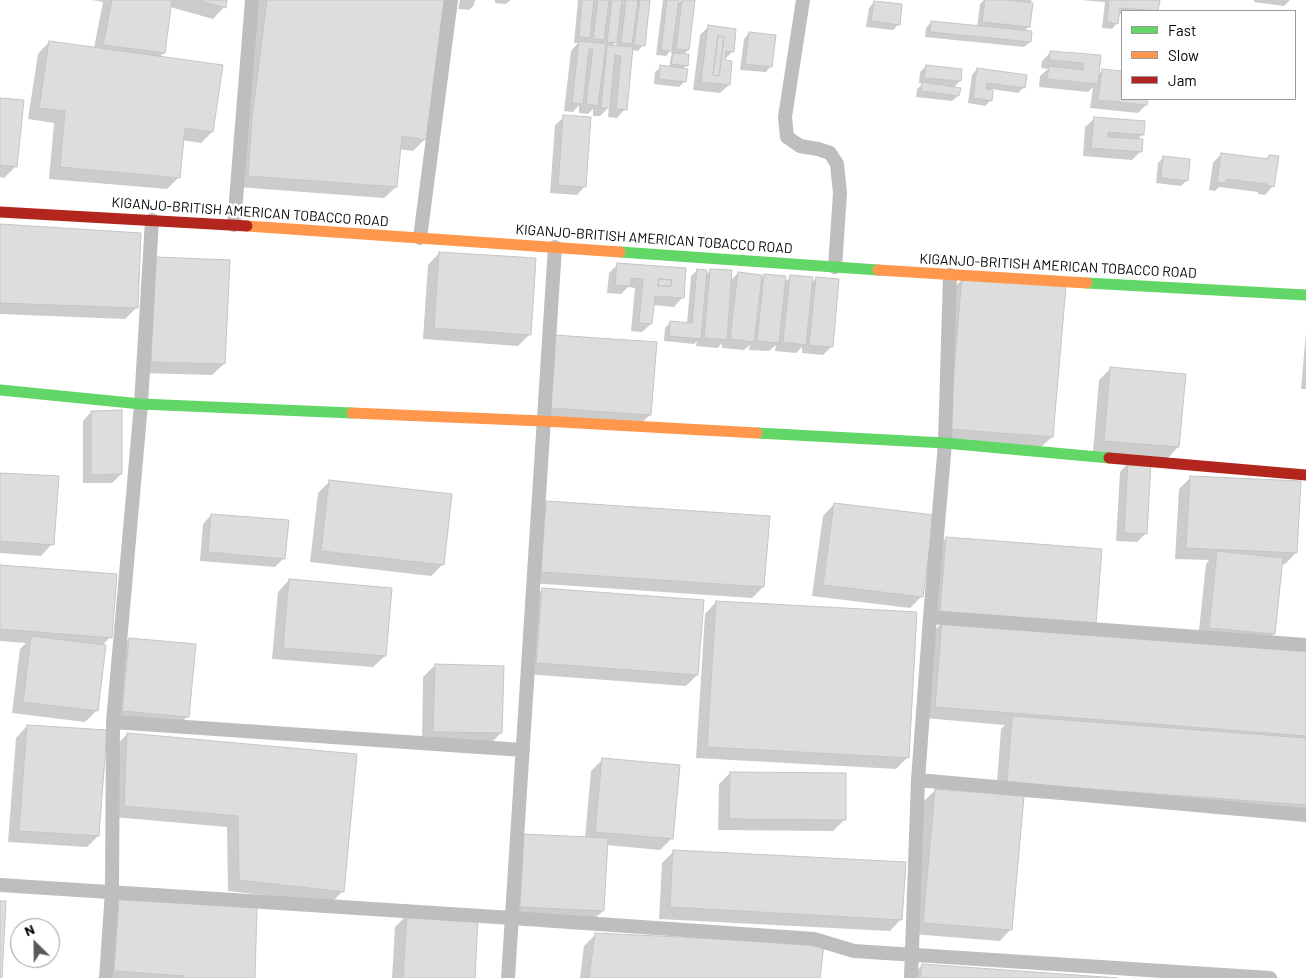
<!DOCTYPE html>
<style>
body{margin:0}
#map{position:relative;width:1306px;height:978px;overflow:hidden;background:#fff;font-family:Barlow,sans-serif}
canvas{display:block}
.legend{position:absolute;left:1121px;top:10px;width:175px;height:90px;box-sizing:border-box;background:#fff;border:1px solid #999;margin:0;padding:6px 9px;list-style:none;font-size:15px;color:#000}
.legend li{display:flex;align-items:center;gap:10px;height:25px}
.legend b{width:25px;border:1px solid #999}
.north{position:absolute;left:10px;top:918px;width:50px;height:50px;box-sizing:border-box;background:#fff;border:1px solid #999;border-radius:50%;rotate:337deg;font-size:14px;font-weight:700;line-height:20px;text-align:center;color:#000}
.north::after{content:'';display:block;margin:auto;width:18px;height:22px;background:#595959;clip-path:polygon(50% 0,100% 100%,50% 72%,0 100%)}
</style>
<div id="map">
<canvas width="1306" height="978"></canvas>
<ul class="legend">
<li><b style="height:6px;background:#63d668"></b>Fast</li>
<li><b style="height:6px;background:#ff974d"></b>Slow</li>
<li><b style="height:6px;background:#b3261e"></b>Jam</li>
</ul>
<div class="north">N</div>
</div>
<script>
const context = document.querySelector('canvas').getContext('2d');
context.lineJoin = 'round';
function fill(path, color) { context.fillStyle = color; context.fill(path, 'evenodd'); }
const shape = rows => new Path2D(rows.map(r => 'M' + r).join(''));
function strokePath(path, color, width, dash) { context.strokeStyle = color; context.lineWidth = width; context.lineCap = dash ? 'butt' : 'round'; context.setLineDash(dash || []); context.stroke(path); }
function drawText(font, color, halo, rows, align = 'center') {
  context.font = font + ' Barlow,sans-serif'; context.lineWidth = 5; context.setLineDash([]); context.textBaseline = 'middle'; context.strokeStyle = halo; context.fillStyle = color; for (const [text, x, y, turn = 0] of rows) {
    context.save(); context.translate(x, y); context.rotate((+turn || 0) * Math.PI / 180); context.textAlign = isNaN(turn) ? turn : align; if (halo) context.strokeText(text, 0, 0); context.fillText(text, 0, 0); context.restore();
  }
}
fill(shape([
 [92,0,225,0,224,7,213,19,170,7,164,53,159,57,212,132,201,143,182,140,179,177,167,189,49,179,54,123,28,119,38,54,49,42,94,48,103,2],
 [258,0,443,0,425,139,413,151,399,149,396,187,384,198,237,187],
 [460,0,475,0,474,5,469,10,458,9],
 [495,0,511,0,506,4,495,3],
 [578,0,649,0,643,45,638,51,631,50,625,109,617,118,608,117,609,107,600,116,593,116,593,109,588,114,579,113,579,105,573,112,564,111,571,51,578,43,574,43],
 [617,41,616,47,612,46],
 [663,0,677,0,677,5,681,0,694,0,688,50,683,55,687,65,683,69,685,81,679,87,654,84,655,72,661,67,669,68,671,56,673,54,671,54,672,49,666,56,656,55],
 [984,0,1032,0,1029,4,1029,27,1024,31,1030,42,1024,47,925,37,926,28,931,22,977,27,980,4],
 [1081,0,1151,0,1158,1,1157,11,1122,11,1122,14,1118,14,1117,23,1112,29,1102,28,1105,2],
 [1254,0,1290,0,1284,6,1254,2],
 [874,2,899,24,893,30,866,27,869,8],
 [708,27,733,51,723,61,729,85,720,93,693,90,700,35],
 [749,33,771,66,766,72,740,70,744,39],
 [1051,52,1100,57,1098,75,1102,71,1122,73,1122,99,1147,99,1146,105,1138,113,1090,108,1093,87,1088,92,1039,87,1040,76,1048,69,1041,68,1042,61],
 [926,66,961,70,960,81,953,88,959,89,958,96,952,101,916,97,917,89,923,84,919,83,920,72],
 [977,69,1024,87,1018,93,992,89,991,100,985,106,968,103,972,75],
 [0,99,16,166,4,178,0,177],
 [564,117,585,186,577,195,550,193,555,125],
 [1094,119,1143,134,1137,140,1141,151,1132,160,1083,156,1085,127],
 [1221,154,1265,160,1269,156,1273,186,1265,195,1258,194,1258,192,1219,187,1215,191,1209,190,1213,163],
 [1164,157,1187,180,1181,186,1156,183,1158,163],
 [0,225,136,308,125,319,0,314],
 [439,253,530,334,518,346,423,339,428,265],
 [618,264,685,269,682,298,674,307,653,305,651,324,642,332,631,331,635,288,628,287,621,294,607,293,609,273],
 [145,270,224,364,212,375,140,373],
 [697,270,706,275,710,270,730,281,738,273,760,279,765,275,784,283,791,276,811,284,816,278,832,346,823,355,802,353,802,347,796,353,775,351,776,345,769,351,749,350,750,345,744,350,722,348,722,343,718,348,696,346,697,341,694,344,664,341,665,328,670,322,687,324,691,276],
 [963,279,1052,437,1040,448,938,440,951,290],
 [1306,332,1306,389,1301,389],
 [543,348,650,415,638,426,538,419],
 [1110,369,1184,375,1178,447,1167,459,1093,452,1099,380],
 [91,412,121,474,112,483,83,483,83,421],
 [1128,463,1146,533,1137,542,1116,541,1120,472],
 [0,474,52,544,41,556,0,553],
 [1191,477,1296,553,1285,564,1281,564,1274,634,1260,647,1306,651,1306,810,1299,817,1023,797,1011,929,1000,941,912,934,924,801,935,790,996,795,1001,729,1005,725,924,718,931,634,941,624,929,623,935,549,946,538,1095,623,1198,639,1206,564,1209,560,1175,559,1179,489],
 [329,482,443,564,431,576,310,562,318,493],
 [547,502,763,587,752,598,530,583,535,514],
 [834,504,922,596,910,608,812,596,823,516],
 [211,515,284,558,275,567,200,561,203,524],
 [0,567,110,637,102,646,97,710,85,722,12,713,20,649,26,643,0,641],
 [289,580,385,656,373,667,272,659,278,592],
 [542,590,697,675,686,686,525,674,530,601],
 [716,602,908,757,896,769,696,758,705,614],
 [129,639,188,716,176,728,111,722,118,651],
 [435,665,501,733,490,744,422,743,423,677],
 [27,726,98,836,87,847,8,842,16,738],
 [127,734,343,891,331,903,228,891,227,827,113,817,116,746],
 [603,759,672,838,660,850,607,845,603,911,591,922,509,918,513,847,585,838,591,771],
 [730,773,844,820,833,831,718,830,719,784],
 [674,851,901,919,890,931,659,919,662,863],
 [120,902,254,978,103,978,108,913],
 [407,915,473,978,392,978,395,927],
 [595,935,819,978,580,978,584,946],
 [922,965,1101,978,911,978]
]), '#0003');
const building = shape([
 [112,0,172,0,165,53,103,45,112,0],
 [197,0,227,0,226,8,197,0],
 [267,0,444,0,426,140,402,136,397,187,248,176,252,118,267,0],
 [582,0,594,0,590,38,579,37,582,0],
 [598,0,609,0,604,40,593,39,598,0],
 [612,0,622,0,617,43,607,42,612,0],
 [626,0,638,0,632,44,621,43,626,0],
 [640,0,650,0,645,46,634,45,640,0],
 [667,0,679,0,672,51,661,50,667,0],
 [682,0,695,0,689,50,676,49,682,0],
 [985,0,1008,0,1033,3,1030,27,982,22,985,0],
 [1109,0,1160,0,1158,11,1120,8,1118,24,1107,22,1109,0],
 [874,1,902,4,900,25,871,21,874,1],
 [931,21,1032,31,1031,42,930,32,931,21],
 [708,25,736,29,734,52,726,51,725,60,732,61,730,85,701,82,708,25],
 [718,36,724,37,719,76,713,75,718,36],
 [749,32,776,35,772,67,745,64,749,32],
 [718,36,724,37,719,76,713,75,718,36],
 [49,41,223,65,213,132,185,128,180,178,60,167,65,111,39,108,49,41],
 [579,41,606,44,598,106,586,104,593,49,589,49,583,104,572,103,579,41],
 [607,45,633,47,627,110,616,109,621,56,615,55,610,108,601,108,607,45],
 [1050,51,1101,55,1098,84,1047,79,1049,66,1083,70,1083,63,1049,60,1050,51],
 [673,53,689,54,688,66,671,64,673,53],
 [660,65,688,69,686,82,659,79,660,65],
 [926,65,962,69,961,81,924,78,926,65],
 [977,68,1027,75,1025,88,987,83,986,89,993,90,992,101,973,98,977,68],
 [1102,69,1122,71,1122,99,1148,99,1147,105,1098,100,1102,69],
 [922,82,961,88,959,96,921,91,922,82],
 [0,98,24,100,17,167,0,165,0,98],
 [563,115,591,117,586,187,558,185,563,115],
 [1094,117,1145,121,1144,135,1108,132,1108,137,1143,139,1142,152,1091,148,1094,117],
 [1221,153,1268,159,1269,155,1279,156,1274,187,1266,185,1267,184,1226,179,1225,183,1217,182,1221,153],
 [1163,156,1190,159,1188,181,1161,178,1163,156],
 [0,224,141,233,138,308,0,303,0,224],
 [439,252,536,258,531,335,434,328,439,252],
 [156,257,230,260,225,364,151,362,156,257],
 [617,263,686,268,684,298,655,296,652,324,639,323,643,279,631,278,631,286,615,285,617,263],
 [659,279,672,280,671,286,658,286,659,279],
 [697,269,707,270,701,339,669,336,670,321,692,323,697,269],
 [710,269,732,270,727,340,704,338,710,269],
 [738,272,762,275,754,342,730,339,738,272],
 [764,274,786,276,779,343,757,341,764,274],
 [790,275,813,277,806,345,783,342,790,275],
 [816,277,839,279,833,347,809,345,816,277],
 [962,277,1066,286,1053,437,949,429,962,277],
 [659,279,672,280,671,286,658,286,659,279],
 [554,335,657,342,651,415,549,408,554,335],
 [1110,367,1186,374,1179,447,1104,441,1110,367],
 [122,410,122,474,91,475,91,411,122,410],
 [1128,462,1151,463,1147,534,1124,533,1128,462],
 [0,473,59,476,54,545,0,541,0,473],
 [1190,476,1301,481,1297,553,1186,548,1190,476],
 [329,480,452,494,444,565,321,551,329,480],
 [546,501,770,516,764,587,541,572,546,501],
 [834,503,934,515,923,597,823,585,834,503],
 [211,514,289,520,285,559,208,552,211,514],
 [946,537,1102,549,1096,624,940,612,946,537],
 [1217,551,1283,558,1275,634,1209,628,1217,551],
 [0,565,117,574,112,638,0,629,0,565],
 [289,579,392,588,386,656,283,648,289,579],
 [542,588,704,600,698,675,536,663,542,588],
 [716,601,917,612,909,758,707,747,716,601],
 [942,621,1306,650,1306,736,935,707,942,621],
 [31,636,106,645,98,711,23,702,31,636],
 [129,638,196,644,189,717,122,711,129,638],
 [435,664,504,666,502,733,433,732,435,664],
 [1012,716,1306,738,1306,805,1007,783,1012,716],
 [27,725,107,730,99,836,19,831,27,725],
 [127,733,357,754,344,892,239,880,238,816,124,806,127,733],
 [602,758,680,765,673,839,595,832,602,758],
 [730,772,846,773,846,820,729,819,730,772],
 [935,789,1024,796,1012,930,923,923,935,789],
 [524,834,608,838,604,911,520,907,524,834],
 [673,850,906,862,902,920,670,907,673,850],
 [119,900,257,907,255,978,184,978,184,976,114,971,119,900],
 [0,901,6,901,2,978,0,978,0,901],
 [407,914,478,918,475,978,403,978,407,914],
 [595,933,824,944,820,978,589,978,595,933],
 [922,964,1118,978,920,978,922,964]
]);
fill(building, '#ddd');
strokePath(building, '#c5c5c5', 1);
strokePath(shape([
 [803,0,785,117,787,137,800,146,818,149,830,153,837,164,840,193,835,267],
 [234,225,252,0],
 [420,238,451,0],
 [930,617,1306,645],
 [113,722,523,750],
 [918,780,1306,815],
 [0,885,512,918,814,939,854,951,1270,978],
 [106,978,112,891,113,722,141,404,152,220],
 [508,978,555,247],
 [911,978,918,780,930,617,945,443,950,275]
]), '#bebebe', 14);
strokePath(shape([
 [620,252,878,270],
 [1087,283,1306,295],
 [0,390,141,404,352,413],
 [757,433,945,443,1109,458]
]), '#63d668', 11);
strokePath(shape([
 [247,226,620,252],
 [878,270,1087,283],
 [352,413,543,421,757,433]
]), '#ff974d', 11);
strokePath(shape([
 [0,212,247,226],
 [1109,458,1306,475]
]), '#b3261e', 11);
drawText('14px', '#000', '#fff', [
 ["KIGANJO-BRITISH AMERICAN TOBACCO ROAD",250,212,4],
 ["KIGANJO-BRITISH AMERICAN TOBACCO ROAD",654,239,4],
 ["KIGANJO-BRITISH AMERICAN TOBACCO ROAD",1058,266,3]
]);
</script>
